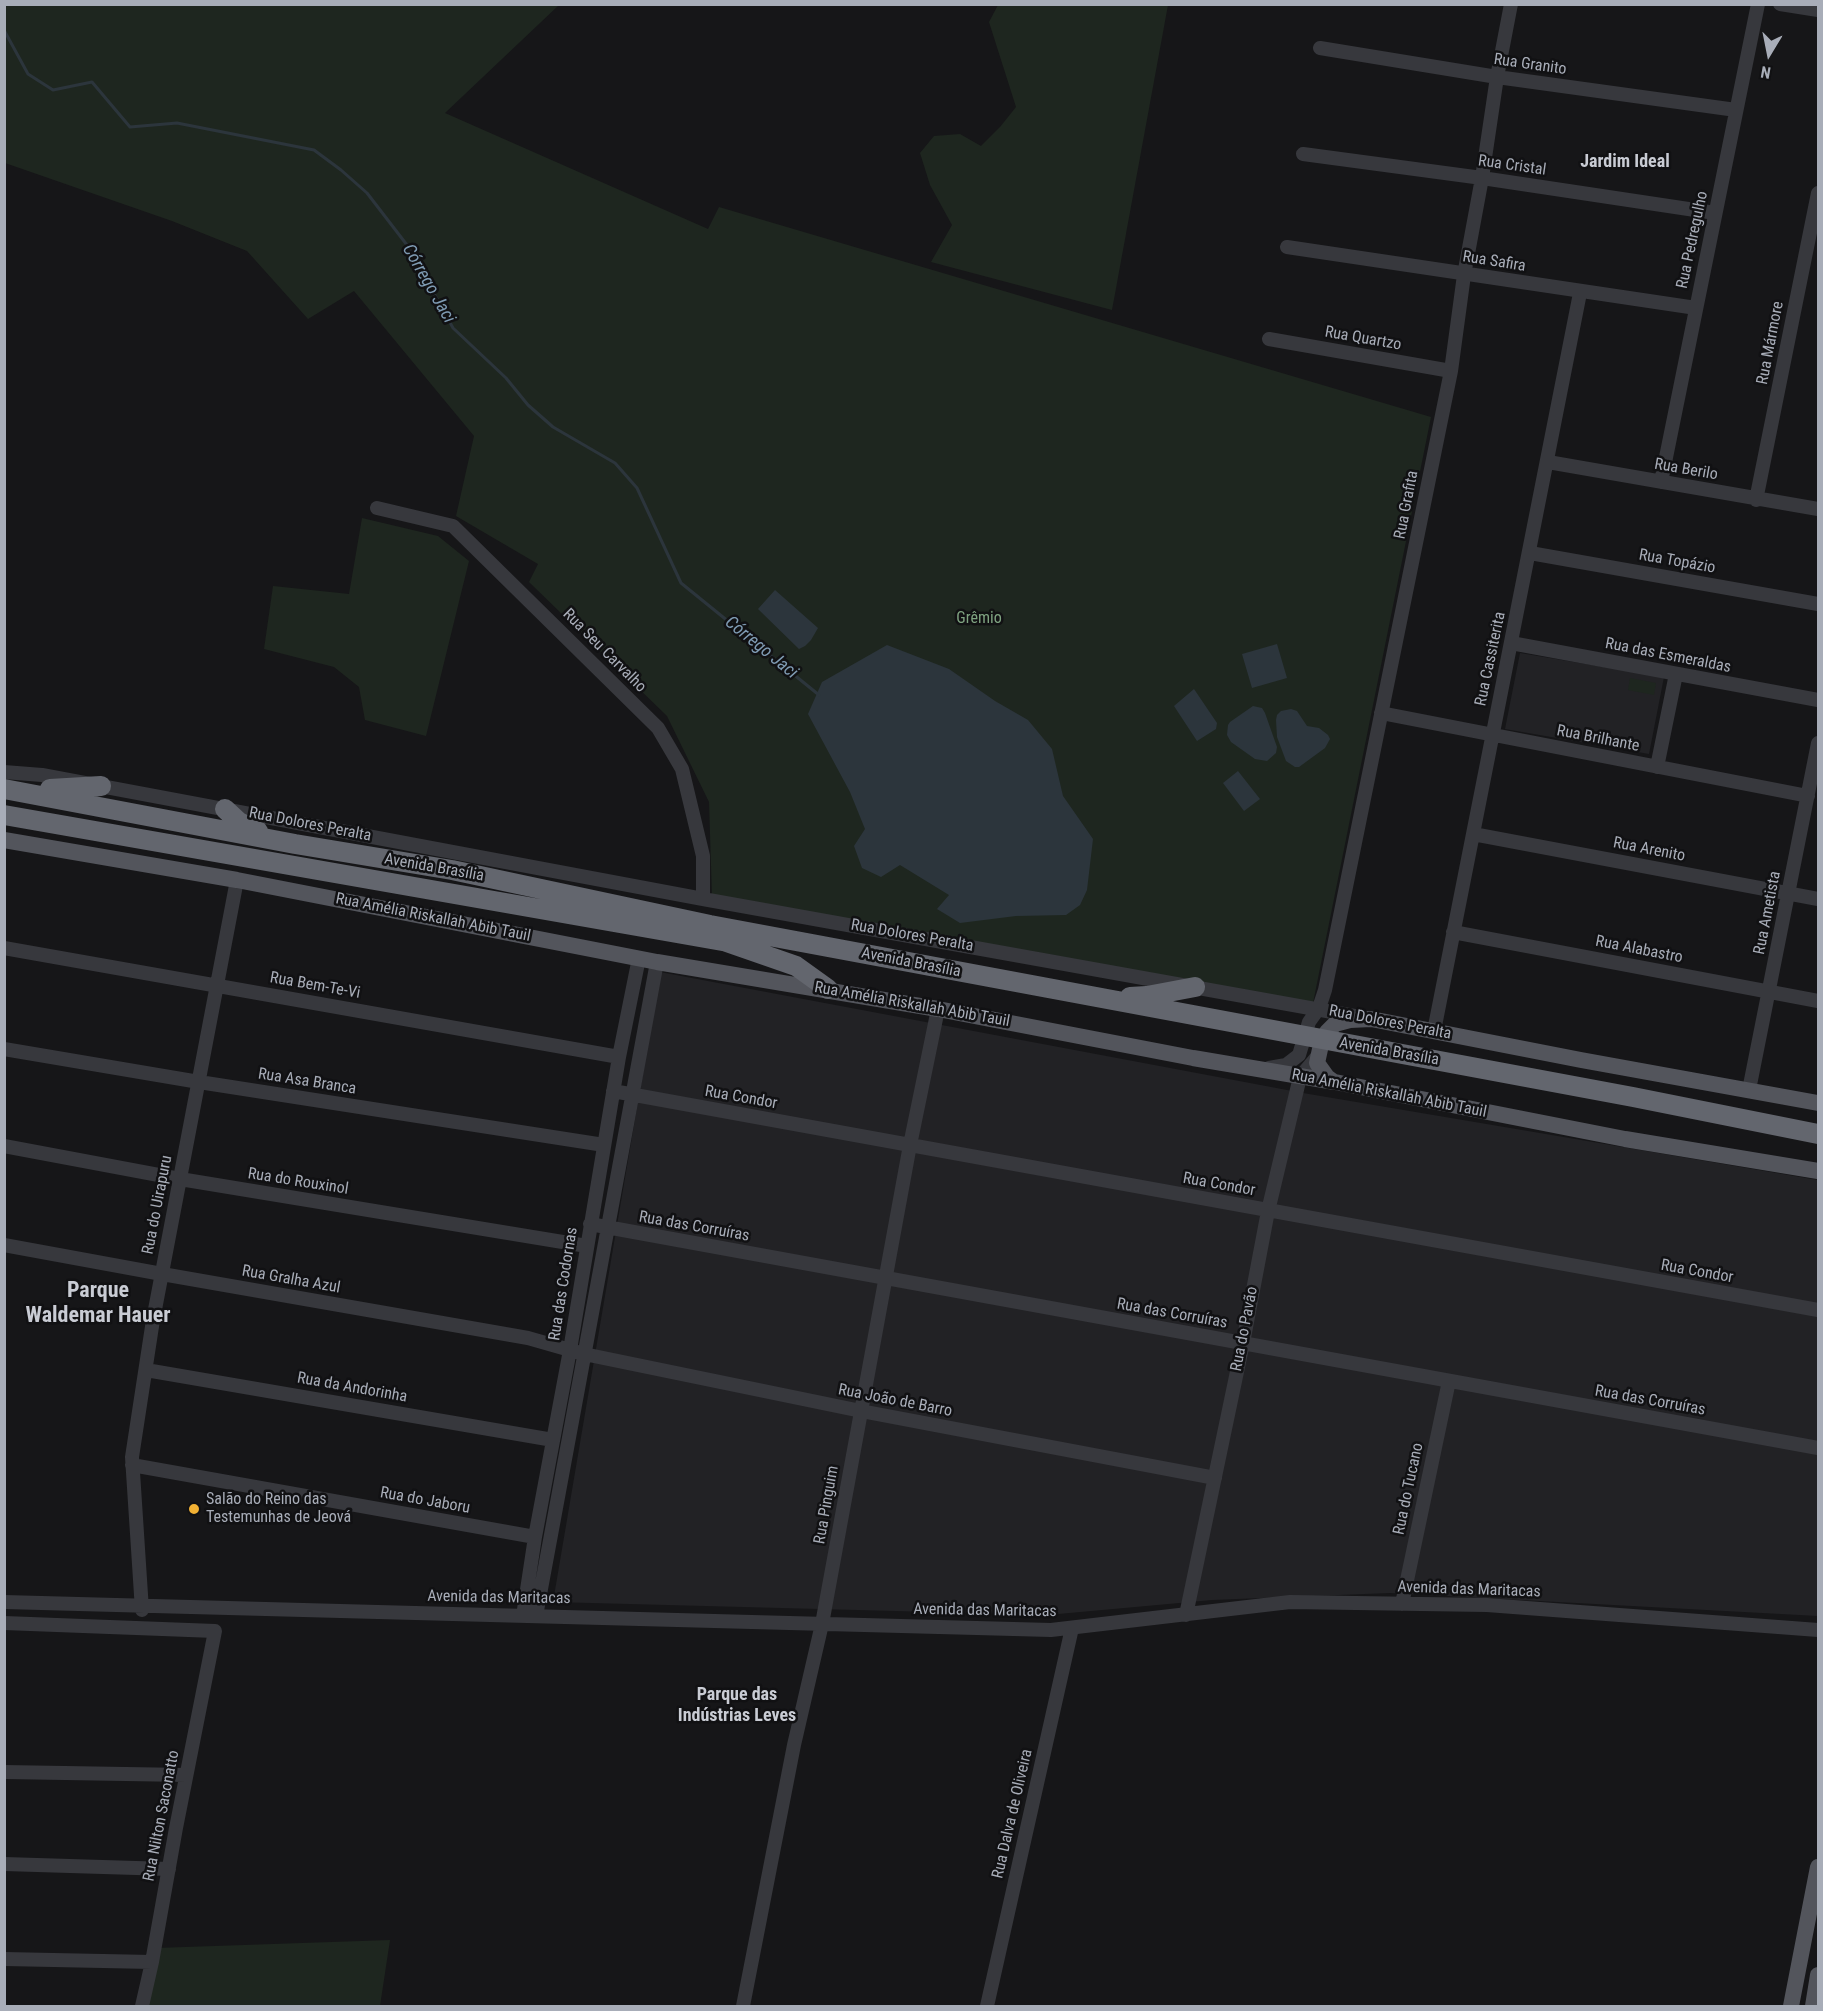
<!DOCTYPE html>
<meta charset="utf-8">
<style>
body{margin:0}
#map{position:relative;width:1823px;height:2011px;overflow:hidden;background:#161618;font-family:"Roboto Condensed",sans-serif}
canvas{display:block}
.frame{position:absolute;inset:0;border:6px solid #a8adb8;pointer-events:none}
.north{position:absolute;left:1739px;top:24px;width:60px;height:60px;-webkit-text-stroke:4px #111113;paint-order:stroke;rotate:190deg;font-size:16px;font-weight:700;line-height:24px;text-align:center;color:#a8adb8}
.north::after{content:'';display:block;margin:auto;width:21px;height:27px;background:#a8adb8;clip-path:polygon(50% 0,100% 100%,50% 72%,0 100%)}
</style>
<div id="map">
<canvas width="1823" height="2011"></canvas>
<div class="frame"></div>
<div class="north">N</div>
</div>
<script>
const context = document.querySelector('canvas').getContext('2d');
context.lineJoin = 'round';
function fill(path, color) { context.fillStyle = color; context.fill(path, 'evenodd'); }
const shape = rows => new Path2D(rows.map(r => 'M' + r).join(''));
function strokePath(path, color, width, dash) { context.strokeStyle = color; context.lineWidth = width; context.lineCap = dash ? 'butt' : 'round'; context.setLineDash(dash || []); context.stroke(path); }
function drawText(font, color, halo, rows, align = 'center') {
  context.font = font + ' "Roboto Condensed",sans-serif'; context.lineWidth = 5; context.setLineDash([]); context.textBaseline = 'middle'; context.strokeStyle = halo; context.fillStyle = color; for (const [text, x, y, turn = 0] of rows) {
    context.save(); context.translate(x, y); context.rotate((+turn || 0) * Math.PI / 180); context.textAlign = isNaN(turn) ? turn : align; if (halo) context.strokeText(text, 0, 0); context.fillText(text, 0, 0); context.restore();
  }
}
fill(shape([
 [1520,653,1664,677,1649,754,1505,729],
 [660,972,1303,1093,1818,1180,1818,1616,1390,1593,1212,1600,1047,1615,553,1602]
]), '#222225');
fill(shape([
 [5,5,559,5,445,113,708,229,719,207,1431,417,1313,1003,712,897,709,802,667,716,529,582,538,564,456,516,474,436,354,291,308,319,247,251,172,221,5,163],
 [998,5,1168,5,1112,310,931,262,952,225,930,185,920,153,934,136,960,134,981,146,1000,127,1016,107,989,22],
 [362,518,438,536,469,561,426,736,365,720,359,687,334,667,264,649,273,586,349,594],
 [1630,678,1656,683,1654,695,1628,690],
 [390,1940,380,2006,145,2006,156,1948]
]), '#1e261f');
fill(shape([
 [775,590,818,628,811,640,805,646,799,649,758,609],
 [1277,644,1287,678,1252,688,1242,654],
 [887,645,949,669,995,701,1028,720,1052,749,1063,796,1093,839,1087,890,1080,905,1066,915,1016,916,960,923,937,909,949,895,900,865,881,877,862,868,854,846,865,829,850,792,808,714,822,682],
 [1194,689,1217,723,1216,729,1197,741,1174,706],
 [1253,706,1262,708,1265,713,1277,747,1276,753,1267,761,1255,759,1231,742,1227,735,1228,725,1230,722],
 [1291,709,1297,711,1307,726,1319,728,1328,735,1330,739,1325,748,1299,767,1295,767,1286,761,1277,737,1276,720,1277,715,1281,711],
 [1238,771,1260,799,1244,811,1223,783]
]), '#2c353c');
strokePath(shape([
 [4,30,28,74,53,90,92,82,130,127,177,123,314,150,341,170,367,193,407,245,453,328,506,378,528,405,553,427,615,463,637,488,681,583,819,695]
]), '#2c353c', 3);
strokePath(shape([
 [1780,4,1818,10],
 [1320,48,1497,77,1736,110],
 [1303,154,1482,178,1715,213],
 [1287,247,1696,308],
 [1269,339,1451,371],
 [1548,462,1818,509],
 [1661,482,1758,4],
 [1756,500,1818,193],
 [377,508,453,526,658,728,682,769,703,856,703,899],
 [1530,553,1818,604],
 [1511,643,1818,700],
 [1381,713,1808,796],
 [1657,767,1676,674],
 [4,772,42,775,703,899,1360,1017],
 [1473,834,1818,899],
 [1453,932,1818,1001],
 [4,948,619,1057],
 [1434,1031,1580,293],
 [4,1049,199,1082,604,1145],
 [1269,1068,1286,1065,1299,1055,1309,1022,1319,1008,1325,990,1451,371,1464,275,1482,178,1497,77,1511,4],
 [1749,1090,1818,743],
 [613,1091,1818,1310],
 [4,1146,180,1179,587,1246],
 [590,1224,1818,1448],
 [4,1245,162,1274,528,1338,584,1354,861,1411,1215,1478],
 [146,1370,553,1440],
 [132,1465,535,1537],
 [4,1602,1051,1630,1290,1602,1487,1605,1818,1630],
 [1402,1604,1449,1381],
 [142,1610,132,1457,153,1320,237,880],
 [1186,1615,1243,1343,1268,1211,1300,1077,1316,1058],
 [523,1616,535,1537,570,1350,619,1057,639,958],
 [536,1616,657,962],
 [4,1623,215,1631,176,1828,152,1962,142,2006],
 [4,1772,186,1775],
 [4,1864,169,1869],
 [4,1959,152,1962],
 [743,2006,794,1745,822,1624,910,1145,938,1009],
 [987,2006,1072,1628]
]), '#37383d', 14);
strokePath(shape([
 [4,840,237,880,657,962,938,1009,1193,1058,1335,1082,1625,1139,1818,1171],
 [1334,1082,1327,1077,1317,1063,1322,1040,1327,1032,1335,1024,1350,1020,1371,1019,1581,1060,1818,1103],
 [1791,2006,1818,1867],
 [1813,2006,1818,1975]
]), '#53555c', 16);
strokePath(shape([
 [4,789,295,844,452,870,710,925,1633,1097,1818,1134],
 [50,789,101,786],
 [225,809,239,822,258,831],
 [4,815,728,942],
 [724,941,796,966,828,989],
 [1130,997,1147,996,1195,987]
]), '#63666e', 20);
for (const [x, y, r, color] of [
 [194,1509,6,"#f2b134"]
]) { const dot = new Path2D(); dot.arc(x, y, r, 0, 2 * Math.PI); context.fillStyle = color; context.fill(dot); strokePath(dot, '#111113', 2); }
drawText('16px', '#a8adb8', '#111113', [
 ["Rua Granito",1530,65,8],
 ["Rua Cristal",1512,166,8],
 ["Rua Pedregulho",1693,240,-78],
 ["Rua Safira",1494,262,9],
 ["Rua Quartzo",1363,339,10],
 ["Rua Mármore",1771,343,-79],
 ["Rua Berilo",1686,470,10],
 ["Rua Grafita",1407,505,-79],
 ["Rua Topázio",1677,562,10],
 ["Rua Seu Carvalho",604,651,45],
 ["Rua das Esmeraldas",1668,656,11],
 ["Rua Cassiterita",1491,659,-78],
 ["Rua Brilhante",1598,739,11],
 ["Rua Dolores Peralta",310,825,11],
 ["Rua Arenito",1649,850,11],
 ["Avenida Brasília",434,868,10],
 ["Rua Ametista",1768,913,-79],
 ["Rua Amélia Riskallah Abib Tauil",433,918,11],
 ["Rua Dolores Peralta",912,936,10],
 ["Rua Alabastro",1639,950,11],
 ["Avenida Brasília",911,963,11],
 ["Rua Bem-Te-Vi",315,986,10],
 ["Rua Amélia Riskallah Abib Tauil",912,1005,10],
 ["Rua Dolores Peralta",1390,1023,11],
 ["Avenida Brasília",1389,1052,10],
 ["Rua Asa Branca",307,1082,9],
 ["Rua Amélia Riskallah Abib Tauil",1389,1094,11],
 ["Rua Condor",741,1098,10],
 ["Rua do Rouxinol",298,1182,9],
 ["Rua Condor",1219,1185,10],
 ["Rua do Uirapuru",158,1205,-79],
 ["Rua das Corruíras",694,1227,10],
 ["Rua Condor",1697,1272,10],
 ["Rua Gralha Azul",291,1280,10],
 ["Rua das Codornas",564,1284,-81],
 ["Rua das Corruíras",1172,1314,10],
 ["Rua do Pavão",1245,1329,-79],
 ["Rua da Andorinha",352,1388,10],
 ["Rua João de Barro",895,1401,11],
 ["Rua das Corruíras",1650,1401,10],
 ["Rua do Tucano",1409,1489,-78],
 ["Rua do Jaboru",425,1501,10],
 ["Rua Pinguim",827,1505,-80],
 ["Avenida das Maritacas",1469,1590,2],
 ["Avenida das Maritacas",499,1598,1],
 ["Avenida das Maritacas",985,1611,1],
 ["Rua Dalva de Oliveira",1013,1814,-77],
 ["Rua Nilton Saconatto",162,1816,-79]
]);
drawText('16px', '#7fa381', '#111113', [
 ["Grêmio",979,619]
]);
drawText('16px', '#a8adb8', '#111113', [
 ["Salão do Reino das",206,1500],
 ["Testemunhas de Jeová",206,1518]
], 'left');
drawText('bold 18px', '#c9ccd4', '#111113', [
 ["Jardim Ideal",1625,162],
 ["Parque das",737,1695],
 ["Indústrias Leves",737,1716]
]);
drawText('italic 18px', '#7f9bb3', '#111113', [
 ["Córrego Jaci",428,284,60],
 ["Córrego Jaci",761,648,39]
]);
drawText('bold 22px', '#c9ccd4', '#111113', [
 ["Parque",98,1291],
 ["Waldemar Hauer",98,1316]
]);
</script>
